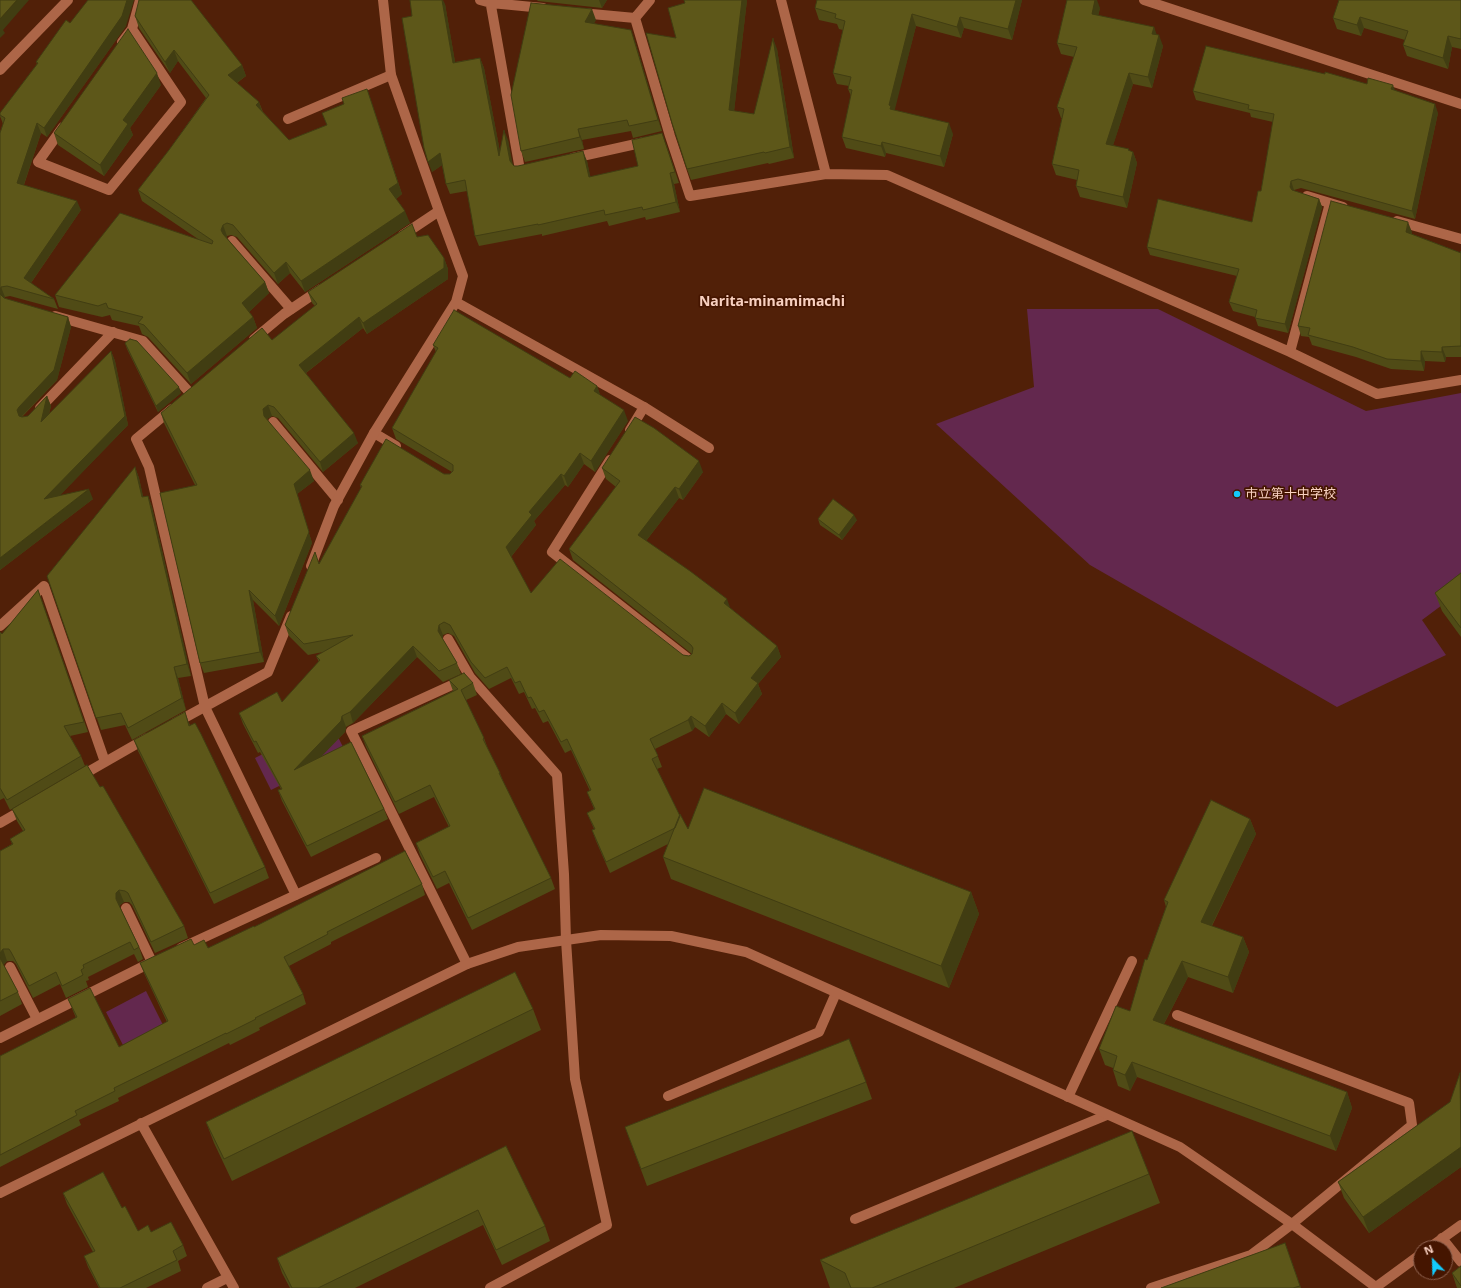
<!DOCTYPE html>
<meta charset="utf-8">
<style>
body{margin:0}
#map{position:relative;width:1461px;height:1288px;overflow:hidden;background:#512008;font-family:"Open Sans",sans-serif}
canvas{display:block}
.north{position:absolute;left:1413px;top:1240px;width:40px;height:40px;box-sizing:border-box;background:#451500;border:1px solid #8d604d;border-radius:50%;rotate:337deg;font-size:11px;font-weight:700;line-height:16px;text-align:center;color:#f8d0c0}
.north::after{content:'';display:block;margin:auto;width:14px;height:18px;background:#13cafb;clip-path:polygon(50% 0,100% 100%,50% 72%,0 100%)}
</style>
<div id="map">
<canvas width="1461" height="1288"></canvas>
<div class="north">N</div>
</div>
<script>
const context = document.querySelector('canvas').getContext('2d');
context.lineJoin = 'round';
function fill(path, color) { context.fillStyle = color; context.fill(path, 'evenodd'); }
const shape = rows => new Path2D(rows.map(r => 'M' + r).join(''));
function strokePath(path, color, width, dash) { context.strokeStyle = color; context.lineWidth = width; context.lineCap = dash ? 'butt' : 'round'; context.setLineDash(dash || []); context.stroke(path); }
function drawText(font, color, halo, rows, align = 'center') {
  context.font = font + ' "Open Sans","Noto Sans JP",sans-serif'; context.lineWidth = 3.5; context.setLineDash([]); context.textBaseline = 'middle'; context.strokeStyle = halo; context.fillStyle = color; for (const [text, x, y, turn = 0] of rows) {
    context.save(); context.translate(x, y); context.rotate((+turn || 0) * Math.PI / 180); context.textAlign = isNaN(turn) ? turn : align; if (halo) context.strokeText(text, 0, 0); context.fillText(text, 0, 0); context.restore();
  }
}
fill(shape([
 [1027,309,1158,309,1366,411,1461,393,1461,591,1422,620,1446,655,1337,707,1090,565,936,424,1034,387],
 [335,731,346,753,271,790,255,758,302,734],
 [146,991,165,1029,125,1049,106,1012]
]), '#63284e');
strokePath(shape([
 [288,119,391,75],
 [232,241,291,309],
 [644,407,709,448],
 [40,408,113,332],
 [273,422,338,500],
 [374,433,396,446],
 [126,908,152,962],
 [10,967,37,1019],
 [668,1096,819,1032,836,993],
 [855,1219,1107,1115],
 [1442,1238,1461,1262],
 [1151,1288,1251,1255,1292,1224,1412,1125,1409,1103,1177,1015]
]), '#ad6648', 10);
strokePath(shape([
 [383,0,391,75,439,211],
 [480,0,491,3,543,8],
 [490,0,520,170,528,169],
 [781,0,826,174],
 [1144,0,1461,104],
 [581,13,635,18],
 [635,18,670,136,690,196,826,174,887,175,1290,352,1377,394,1461,380],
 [635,18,650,0],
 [122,42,132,29,140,0],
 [0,70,68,0],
 [63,127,38,162,109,190,181,102,132,29],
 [573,158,645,142],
 [1307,196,1343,207],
 [1397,221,1461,239],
 [403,235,439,211,463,276,456,302,644,407,630,430],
 [55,316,143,341,190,393],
 [254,339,284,314,321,289],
 [1290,352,1330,203],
 [172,409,136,439,149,467,205,707,296,895],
 [610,460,552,552,691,661],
 [311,566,334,506,374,433,456,302],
 [0,626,44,586,105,762],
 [448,639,470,677,557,775,564,874,566,940,575,1079,607,1225,490,1288],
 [463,680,351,731,467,964],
 [175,723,268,672,291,616],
 [79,777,147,738],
 [0,823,26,808],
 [181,948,376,858],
 [0,1038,154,961],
 [1068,1097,1132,961],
 [1429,1248,1461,1225],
 [1376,1287,1421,1254],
 [207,1288,227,1278]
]), '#ad6648', 10);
strokePath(shape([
 [141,1123,234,1288],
 [0,1193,467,964,518,947,601,935,671,936,746,952,1180,1147,1292,1224,1377,1288]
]), '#ad6648', 10);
fill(shape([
 [537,0,607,0,602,8,538,1],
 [747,0,734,111,754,114,777,49,794,158,769,164,768,163,691,180,687,169,676,38],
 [1022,0,1012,40,964,28,961,38,916,26,894,110,953,134,944,167,886,153,885,157,846,148,842,137,851,96,848,89,849,86,837,84,833,73,843,30,839,29,837,24,819,20,815,8],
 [1461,0,1461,49,1452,47,1448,69,1407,56,1403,45,1405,40,1364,28,1361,36,1337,29,1333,18],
 [445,4,455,62,480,58,484,68,500,152,508,140,512,164,514,166,518,166,587,161,590,177,638,166,666,144,679,183,674,184,680,212,646,220,645,217,609,226,607,221,542,236,542,234,479,246,475,236,467,191,450,194,446,184,442,165,432,172,412,16],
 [1100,8,1098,16,1154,27,1156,35,1163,46,1152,88,1133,84,1113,145,1133,152,1137,163,1127,208,1080,197,1076,186,1077,180,1056,175,1052,164,1062,118,1061,118,1057,107,1074,57,1061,54,1057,43],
 [135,16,242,65,246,76,237,83,259,102,263,112,289,140,327,125,371,101,402,194,396,199,410,223,305,292,290,273,278,284,237,237,231,235,227,236,227,238,265,282,269,293,249,312,253,317,257,328,191,384,148,337,142,334,139,326,112,320,110,315,102,317,59,307,55,295,198,239,142,201,138,190,169,150,206,98,178,61,170,73,139,28],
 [596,20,594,24,635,42,662,131,633,138,631,131,582,140,584,149,525,162,521,151],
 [70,23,126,26,47,137,41,133,24,185,81,210,31,283,54,299,58,309,10,296,5,297,4,299,68,317,71,327,57,380,22,417,28,416,47,396,51,406,49,414,111,351,115,361,128,425,60,495,93,499,0,570,0,133,3,124,0,116,0,113,37,64,36,62],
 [1367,84,1395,90,1438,113,1415,219,1301,188,1294,190,1294,191,1319,199,1322,207,1288,333,1258,326,1255,317,1233,311,1229,302,1237,276,1150,255,1147,247,1252,222,1261,191,1273,122,1251,117,1250,113,1196,100,1193,91],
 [161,85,130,128,133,135,104,176,58,145,54,133],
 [1412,232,1412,234,1461,253,1461,251,1461,357,1446,357,1445,362,1425,361,1424,371,1391,369,1356,357,1312,345,1309,337,1301,336,1298,326],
 [417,237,444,258,448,269,448,279,367,334,363,328,306,373,358,443,323,472,278,418,272,416,267,419,314,481,297,494,312,543,279,626,253,600,264,662,204,673,200,663,195,485,164,423,161,413,272,340,315,306,312,303,308,292],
 [125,343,181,393,158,412,127,349],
 [433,345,570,378,597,386,600,395,628,421,595,472,584,464,568,487,565,485,534,521,536,525,511,557,531,593,683,655,689,656,692,654,573,560,569,549,616,487,606,479,602,468,703,472,683,500,679,498,646,541,730,608,777,646,781,657,758,684,762,694,739,724,726,714,709,737,695,727,692,731,655,749,662,767,657,769,680,816,688,829,971,892,979,914,949,988,671,879,663,857,668,844,610,873,596,841,592,830,594,829,587,813,594,809,587,792,590,791,571,750,565,753,548,721,543,723,535,708,532,709,524,692,519,694,511,678,489,689,475,673,454,636,448,633,443,635,442,638,457,663,461,674,443,682,417,657,353,723,346,727,345,732,321,756,384,809,388,819,311,857,282,801,278,790,281,789,260,752,258,753,243,724,239,713,282,702,319,662,316,656,323,652,308,655,289,636,285,625,361,488,360,485,444,474,450,474,452,472,396,439,392,428,436,352],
 [135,467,139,478,143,497,148,496,152,507,191,676,178,678,186,710,132,740,125,725,101,730,47,576],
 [818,519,857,520,842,540,820,525],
 [1461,573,1461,637,1442,611,1435,593],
 [38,590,88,732,70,736,81,756,85,766,10,810,4,798,0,800,0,632,2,634],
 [449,680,473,683,477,695,466,700,484,738,488,749,500,773,504,784,551,878,555,889,472,930,449,883,437,889,420,855,416,843,449,827,434,797,399,814,366,747,362,736,453,691],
 [189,723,190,725,265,867,269,878,214,904,138,751,134,740],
 [100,787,184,926,188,938,155,953,132,905,129,902,124,902,120,905,120,908,139,947,143,959,138,962,134,954,88,977,89,980,86,981,88,987,66,998,60,984,33,998,16,964,13,961,7,961,4,964,4,966,18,992,22,1004,0,1016,0,851,12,844,10,839,23,831,17,821,12,809],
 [1250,819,1256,834,1212,926,1243,937,1249,952,1233,993,1188,977,1164,1024,1347,1092,1352,1108,1336,1151,1137,1077,1130,1091,1118,1086,1113,1070,1113,1068,1105,1065,1099,1049,1130,1011,1147,960,1166,907,1164,900],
 [422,884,425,895,331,942,331,944,289,966,303,994,306,1004,259,1028,260,1030,230,1045,229,1043,118,1098,119,1101,79,1120,81,1125,0,1167,0,1056,76,1018,68,999,119,1047,167,1022,144,973,140,963,194,945,208,948,254,927],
 [533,1009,541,1030,232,1181,214,1143,206,1122],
 [866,1082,872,1099,647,1186,625,1127],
 [1450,1102,1461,1167,1369,1233,1344,1198,1338,1182],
 [506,1146,545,1226,550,1241,502,1265,483,1225,355,1288,290,1288,282,1273,277,1258],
 [1149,1174,1160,1203,954,1288,830,1288,820,1260],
 [63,1193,122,1208,138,1231,183,1245,187,1256,178,1261,181,1271,146,1288,99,1288,88,1267,84,1256,93,1252,67,1204],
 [1285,1243,1301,1288,1161,1288],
 [1461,1266,1461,1288,1457,1288,1452,1273]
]), '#504b16');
fill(shape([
 [17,0,29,0,3,30,5,33,0,38,0,19],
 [127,0,134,0,126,26,47,137,44,128],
 [442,0,443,0,445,4,457,73,453,63],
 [599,0,607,0,602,8],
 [742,0,747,0,733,121,729,110],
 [1016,0,1022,0,1012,40,1008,29],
 [1095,0,1097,0,1100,8,1096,25,1092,14],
 [592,9,596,20,589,33,585,22],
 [912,14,916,26,894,113,894,120,889,105],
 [960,17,964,28,961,38,957,27],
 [1360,17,1364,28,1361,36,1357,25],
 [1154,27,1158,38,1152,34],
 [631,30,635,42,662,131,658,120],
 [1159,35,1163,46,1152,88,1148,77],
 [1448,36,1452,47,1448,69,1443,58],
 [773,38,777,49,794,158,790,147],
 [174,50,178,61,170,73,165,62],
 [480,58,484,68,503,167,499,156],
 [242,65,246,76,232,86,228,75],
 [157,73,161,85,130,128,133,135,104,176,100,165,123,120],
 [1129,73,1133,84,1110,155,1106,144],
 [1393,85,1396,93,1391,89],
 [367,89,402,194,394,201,389,189],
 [259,102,263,114,256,105],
 [1435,104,1438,113,1415,219,1412,211],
 [37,123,41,133,21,193,17,183],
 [949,123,953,134,944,167,940,156],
 [578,129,582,140,584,149,580,137],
 [504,130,508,140,514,171,510,161],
 [882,142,886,153,885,157,881,146],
 [1129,149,1132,157,1133,152,1137,163,1127,208,1123,197],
 [583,151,587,161,593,188,589,177],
 [440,153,444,164,432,172,428,162],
 [670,173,674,184,680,212,676,202],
 [1291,181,1294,190,1293,195,1290,187],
 [1319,199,1322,207,1288,333,1285,324],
 [77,201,81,210,28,287,24,278],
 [405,211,410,223,305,292,301,281],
 [1408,222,1412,232,1410,242,1406,232],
 [223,225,227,236,226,242,221,230],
 [444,258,448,269,448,279,367,334,363,323],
 [286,262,290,273,278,284,274,273],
 [265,282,269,293,246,315,242,303],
 [1,287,5,297,3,303,0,296,0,291],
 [68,317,71,327,57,380,22,416,21,420,22,425,17,410],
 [253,317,257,328,191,384,187,373],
 [359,317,363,328,303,375,299,365],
 [1442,347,1446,357,1445,362,1442,352],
 [111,351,115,361,128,425,47,509,44,499],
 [1421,351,1425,361,1424,371,1421,361],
 [597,386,601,397,594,391],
 [179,387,181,393,158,412,156,406],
 [47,396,51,406,44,432,41,422],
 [268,405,272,416,267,419,264,416,263,409],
 [624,410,628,421,595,472,591,461],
 [354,433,358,443,323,472,320,462],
 [580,453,584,464,568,487,564,476],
 [699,461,703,472,683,500,679,489],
 [135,467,139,478,146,509,142,497],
 [310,470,314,481,297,494,312,543,279,626,275,616,294,484],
 [561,474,565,485,534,521,536,525,510,558,506,547,529,512],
 [675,487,679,498,642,546,638,535],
 [89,489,93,499,0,570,0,558],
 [148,496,152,507,191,676,187,664],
 [854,515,857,520,842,540,839,535],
 [249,590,253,600,264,662,260,652],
 [727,599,731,610,724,603],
 [439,625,443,635,442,642,438,631],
 [413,646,417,657,353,723,350,712],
 [777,646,781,657,758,684,762,694,739,724,735,713,751,678],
 [174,667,178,678,186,710,182,698],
 [722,703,726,714,709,737,705,726],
 [185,712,189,723,193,737,189,726],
 [342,716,346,727,345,732,298,781,294,770],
 [691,716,695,727,692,731,688,720],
 [1250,819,1256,834,1206,937,1201,922],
 [119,890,124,902,120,905,120,911,116,899,116,893],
 [971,892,979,914,949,988,941,966],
 [1243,937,1249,952,1233,993,1228,977],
 [3,949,7,961,4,964,4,970,0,958,0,952],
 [1182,961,1188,977,1158,1035,1153,1020],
 [1132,1062,1137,1077,1130,1091,1125,1075],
 [1347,1092,1352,1108,1336,1151,1330,1136],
 [1461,1147,1461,1167,1369,1233,1363,1217]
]), '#413d12');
const building = shape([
 [0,0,17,0,0,19,0,0],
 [88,0,127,0,122,16,44,128,37,123,17,183,77,201,24,278,54,299,7,286,1,287,0,291,0,133,5,118,0,115,0,113,38,63,36,62,66,20,70,23,88,0],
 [139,0,191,0,242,65,228,75,259,102,256,105,289,140,327,125,322,113,344,104,342,98,367,89,398,183,389,189,405,211,301,281,286,262,274,273,233,225,227,223,223,225,221,230,223,234,265,282,242,303,253,317,187,373,144,325,138,323,143,317,108,308,106,303,98,306,55,295,120,213,212,244,213,241,138,190,169,150,209,95,174,50,165,62,135,16,139,0],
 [410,0,442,0,453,63,480,58,499,156,504,130,510,161,514,166,518,166,583,151,589,177,638,166,632,140,662,133,675,172,670,173,676,202,643,210,642,207,605,215,604,210,538,225,538,224,475,236,465,180,446,184,440,153,428,162,424,148,402,18,412,16,410,0],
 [684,0,742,0,729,110,754,114,773,38,790,147,765,153,764,152,687,169,672,123,646,33,676,38,668,8,685,3,684,0],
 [817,0,1016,0,1008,29,960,17,957,27,912,14,889,105,891,106,890,109,949,123,940,156,882,142,881,146,842,137,852,90,848,89,851,77,833,73,845,21,835,18,836,14,815,8,817,0],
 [1067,0,1095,0,1092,14,1154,27,1152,34,1159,35,1148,77,1129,73,1106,144,1129,149,1128,150,1133,152,1123,197,1076,186,1079,170,1052,164,1064,109,1057,107,1077,47,1057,43,1067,0],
 [1339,0,1461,0,1461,39,1448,36,1443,58,1403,45,1408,31,1360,17,1357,25,1333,18,1339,0],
 [531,3,592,9,585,22,631,30,658,120,629,126,627,120,578,129,580,137,521,151,511,95,531,3],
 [128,29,157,73,123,120,128,124,100,165,54,133,128,29],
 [1206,46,1325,74,1325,72,1367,84,1368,78,1393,85,1391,89,1435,104,1412,211,1298,179,1291,181,1290,187,1292,190,1319,199,1285,324,1255,318,1257,310,1229,302,1239,269,1147,247,1158,199,1252,222,1258,191,1261,191,1274,114,1248,109,1249,105,1193,91,1206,46],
 [1331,201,1408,222,1406,232,1461,253,1461,251,1461,346,1442,347,1442,352,1421,351,1421,361,1387,359,1353,347,1308,335,1310,328,1298,326,1331,201],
 [412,224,417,237,428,235,444,258,444,268,363,323,359,317,299,365,354,433,320,462,274,407,268,405,263,409,264,416,310,470,294,484,309,532,275,616,249,590,260,652,200,663,160,493,197,485,161,413,262,328,272,340,317,304,308,292,412,224],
 [0,294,4,298,68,317,54,370,19,407,17,410,19,416,22,417,28,416,47,396,41,422,111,351,125,416,44,499,89,489,0,558,0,294],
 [454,310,570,378,575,371,597,386,594,391,624,410,591,461,580,453,564,476,561,474,529,512,532,515,506,547,531,593,560,559,683,655,689,656,692,654,693,648,691,645,569,549,620,481,602,468,635,417,654,428,699,461,679,489,675,487,638,535,690,571,727,599,724,603,777,646,751,678,758,683,735,713,722,703,705,726,691,716,688,720,650,739,658,756,652,759,680,816,675,828,606,862,592,830,595,829,587,813,595,809,587,792,591,790,567,739,561,742,544,710,539,712,531,697,528,698,520,681,515,683,507,667,485,678,471,662,450,625,444,622,439,625,438,631,457,663,439,671,413,646,350,712,342,716,341,721,294,770,351,742,384,809,307,846,278,790,282,789,256,741,254,742,239,713,277,692,282,702,320,660,316,656,353,635,304,644,285,625,315,552,319,564,362,486,360,485,386,439,444,474,450,474,453,471,453,465,450,463,392,428,438,348,433,345,454,310],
 [130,339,137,341,179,387,156,406,125,343,130,339],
 [135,467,142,497,148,496,187,664,174,667,182,698,128,728,121,713,96,718,47,576,135,467],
 [833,499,854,515,839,535,818,519,833,499],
 [1461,573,1461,628,1435,593,1461,573],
 [38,590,84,722,64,726,81,756,7,800,0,788,0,632,2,634,38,590],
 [464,673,473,683,461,690,484,738,483,739,500,773,499,773,551,878,468,918,445,871,433,877,416,843,450,826,430,785,395,802,362,736,458,689,449,680,464,673],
 [185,712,189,726,195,723,201,734,265,867,210,893,134,740,185,712],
 [87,765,100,787,103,786,184,926,151,942,128,893,125,891,119,890,116,893,116,899,139,947,134,950,130,942,83,965,84,968,81,970,83,975,62,986,56,972,29,986,11,952,9,949,3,949,0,953,0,851,13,844,10,839,25,830,12,809,87,765],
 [704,788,971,892,941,966,663,857,680,814,688,829,704,788],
 [1211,800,1250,819,1201,922,1243,937,1228,977,1182,961,1153,1020,1347,1092,1330,1136,1132,1062,1125,1075,1113,1070,1117,1056,1099,1049,1116,1006,1130,1011,1145,959,1147,960,1168,902,1164,900,1211,800],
 [405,851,422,884,327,932,328,934,284,957,303,994,255,1018,256,1019,226,1034,226,1033,114,1088,115,1091,75,1111,77,1115,0,1155,0,1056,77,1017,68,999,90,988,119,1047,168,1021,140,963,191,939,194,945,204,940,208,948,254,926,254,927,405,851],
 [0,958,18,992,0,1001,0,958],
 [515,972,533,1009,224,1159,206,1122,515,972],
 [849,1039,866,1082,641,1169,625,1127,849,1039],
 [1460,1073,1461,1147,1363,1217,1338,1182,1450,1102,1460,1073],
 [1132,1131,1149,1174,872,1288,851,1288,845,1273,820,1260,1132,1131],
 [506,1146,545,1226,496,1250,478,1210,318,1288,292,1288,277,1258,506,1146],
 [103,1172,122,1208,125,1206,138,1231,148,1225,151,1232,171,1222,183,1245,173,1251,177,1260,120,1288,100,1288,84,1256,95,1251,63,1193,103,1172],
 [1285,1243,1300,1286,1293,1288,1161,1288,1285,1243],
 [1461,1266,1461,1286,1452,1273,1461,1266]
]);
fill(building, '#5d5719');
strokePath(building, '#413d12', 1);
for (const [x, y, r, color] of [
 [1237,494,4,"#13cafb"]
]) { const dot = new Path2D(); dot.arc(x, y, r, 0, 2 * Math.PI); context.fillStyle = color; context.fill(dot); strokePath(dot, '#451500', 1.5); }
drawText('13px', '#f8d0c0', '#451500', [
 ["市立第十中学校",1245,494]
], 'left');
drawText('bold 14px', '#f8d0c0', '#451500', [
 ["Narita-minamimachi",772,302]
]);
</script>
